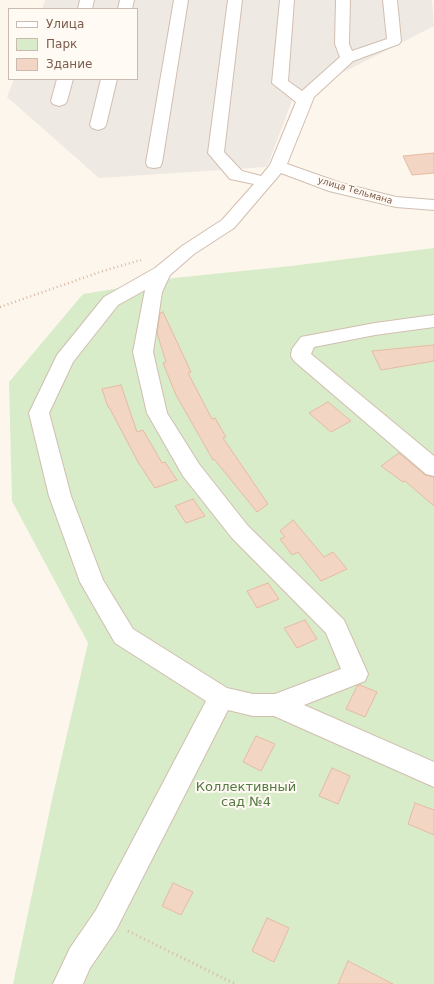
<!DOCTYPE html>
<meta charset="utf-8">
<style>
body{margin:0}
#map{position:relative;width:434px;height:984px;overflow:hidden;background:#fdf6ec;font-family:"DejaVu Sans",sans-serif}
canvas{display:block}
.legend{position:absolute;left:8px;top:8px;width:130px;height:72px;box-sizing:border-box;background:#fffaf3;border:1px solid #cabbb1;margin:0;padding:5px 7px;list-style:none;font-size:12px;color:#7a5c4d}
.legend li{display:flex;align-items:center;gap:8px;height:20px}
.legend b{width:20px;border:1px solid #cabbb1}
</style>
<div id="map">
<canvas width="434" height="984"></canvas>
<ul class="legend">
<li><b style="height:5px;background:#fff"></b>Улица</li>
<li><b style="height:11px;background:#d8ecc9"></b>Парк</li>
<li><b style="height:11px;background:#f3d5c3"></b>Здание</li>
</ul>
</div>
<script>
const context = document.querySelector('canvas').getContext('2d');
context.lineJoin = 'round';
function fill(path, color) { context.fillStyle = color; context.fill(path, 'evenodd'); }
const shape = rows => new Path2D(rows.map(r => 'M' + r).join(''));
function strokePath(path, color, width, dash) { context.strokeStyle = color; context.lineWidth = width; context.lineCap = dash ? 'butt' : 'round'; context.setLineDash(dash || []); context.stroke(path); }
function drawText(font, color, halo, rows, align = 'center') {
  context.font = font + ' "DejaVu Sans",sans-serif'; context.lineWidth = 4; context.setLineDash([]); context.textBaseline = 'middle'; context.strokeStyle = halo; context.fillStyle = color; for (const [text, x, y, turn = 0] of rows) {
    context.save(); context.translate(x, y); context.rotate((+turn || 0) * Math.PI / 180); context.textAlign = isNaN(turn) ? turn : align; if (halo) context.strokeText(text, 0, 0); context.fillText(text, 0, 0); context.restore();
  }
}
fill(shape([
 [45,0,432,0,434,26,293,98,267,167,99,178,7,97,14,79,137,79,137,9,42,9]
]), '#efe9e4');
fill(shape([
 [434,248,434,984,13,984,53,795,88,643,12,501,9,382,83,294,139,285,174,278,291,266]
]), '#d8ecc9');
const building = shape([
 [434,153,434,173,412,175,403,156,434,153],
 [163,312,191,372,188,373,212,419,215,418,226,437,223,438,268,504,257,512,214,459,213,460,176,395,163,363,166,362,157,333,160,313,163,312],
 [434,345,434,361,381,370,372,351,434,345],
 [121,385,137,432,143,430,162,463,165,462,177,480,155,488,138,462,109,407,108,407,102,389,121,385],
 [328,402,351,421,331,432,309,413,328,402],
 [399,453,425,475,434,477,434,506,405,481,403,482,381,466,399,453],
 [193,499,205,516,186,523,175,506,193,499],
 [293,520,324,557,333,552,347,569,321,581,298,552,292,555,280,539,285,537,280,531,293,520],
 [268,583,279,599,257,608,247,591,268,583],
 [305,620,317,639,297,648,284,628,305,620],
 [360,685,377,692,365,717,346,709,357,686,360,685],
 [256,736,275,744,261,771,243,762,256,736],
 [332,768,350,776,338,804,319,796,332,768],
 [415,803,434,810,434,835,408,824,415,803],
 [173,883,193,892,181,915,162,906,173,883],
 [267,918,289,928,274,962,252,951,267,918],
 [348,961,393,984,338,984,348,961]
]);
fill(building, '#f3d5c3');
strokePath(building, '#e6bba3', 1);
const minor = shape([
 [80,0,94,0,92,9,78,9,80,0],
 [120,0,134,0,132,9,118,9,120,0],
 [174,0,188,0,162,163,160,167,154,168,148,167,146,163,174,0],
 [228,0,242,0,224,152,242,171,261,176,270,165,296,102,272,83,280,0,294,0,288,81,302,91,340,57,335,44,336,0,350,0,349,44,352,51,387,39,383,0,397,0,401,41,399,44,353,61,314,97,287,164,341,183,396,197,434,200,434,210,396,207,329,191,281,173,234,228,194,254,170,275,162,292,153,352,167,413,199,464,248,526,344,620,368,674,365,681,304,705,434,762,434,787,274,716,253,716,228,710,116,930,90,968,83,984,53,984,70,948,96,910,206,701,115,643,80,582,49,496,29,413,57,355,104,297,155,268,182,246,222,220,254,184,230,179,208,153,228,0],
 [145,290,133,352,147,413,183,476,232,538,326,633,341,669,275,694,253,694,227,688,133,629,103,580,71,496,49,413,73,362,118,305,145,290],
 [57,79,73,79,67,101,65,104,59,106,53,104,51,101,57,79],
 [101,79,117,79,106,125,104,128,98,130,92,128,90,125,101,79],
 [434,315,434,327,375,335,314,347,311,354,434,456,434,476,426,474,294,361,291,356,292,349,301,337,375,323,434,315]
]);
strokePath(minor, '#d1beb0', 2);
strokePath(shape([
 [0,307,103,271,141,260]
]), '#d9b8a5', 2.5, [1, 3]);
strokePath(shape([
 [128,931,235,984]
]), '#d9b8a5', 3, [1, 3.5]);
fill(minor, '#fff');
drawText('9px', '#7a5c4d', '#fffaf3', [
 ["улица Тельмана",355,191,16]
]);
drawText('13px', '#537a41', '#fffaf3', [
 ["Коллективный",246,788],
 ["сад №4",246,803]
]);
</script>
